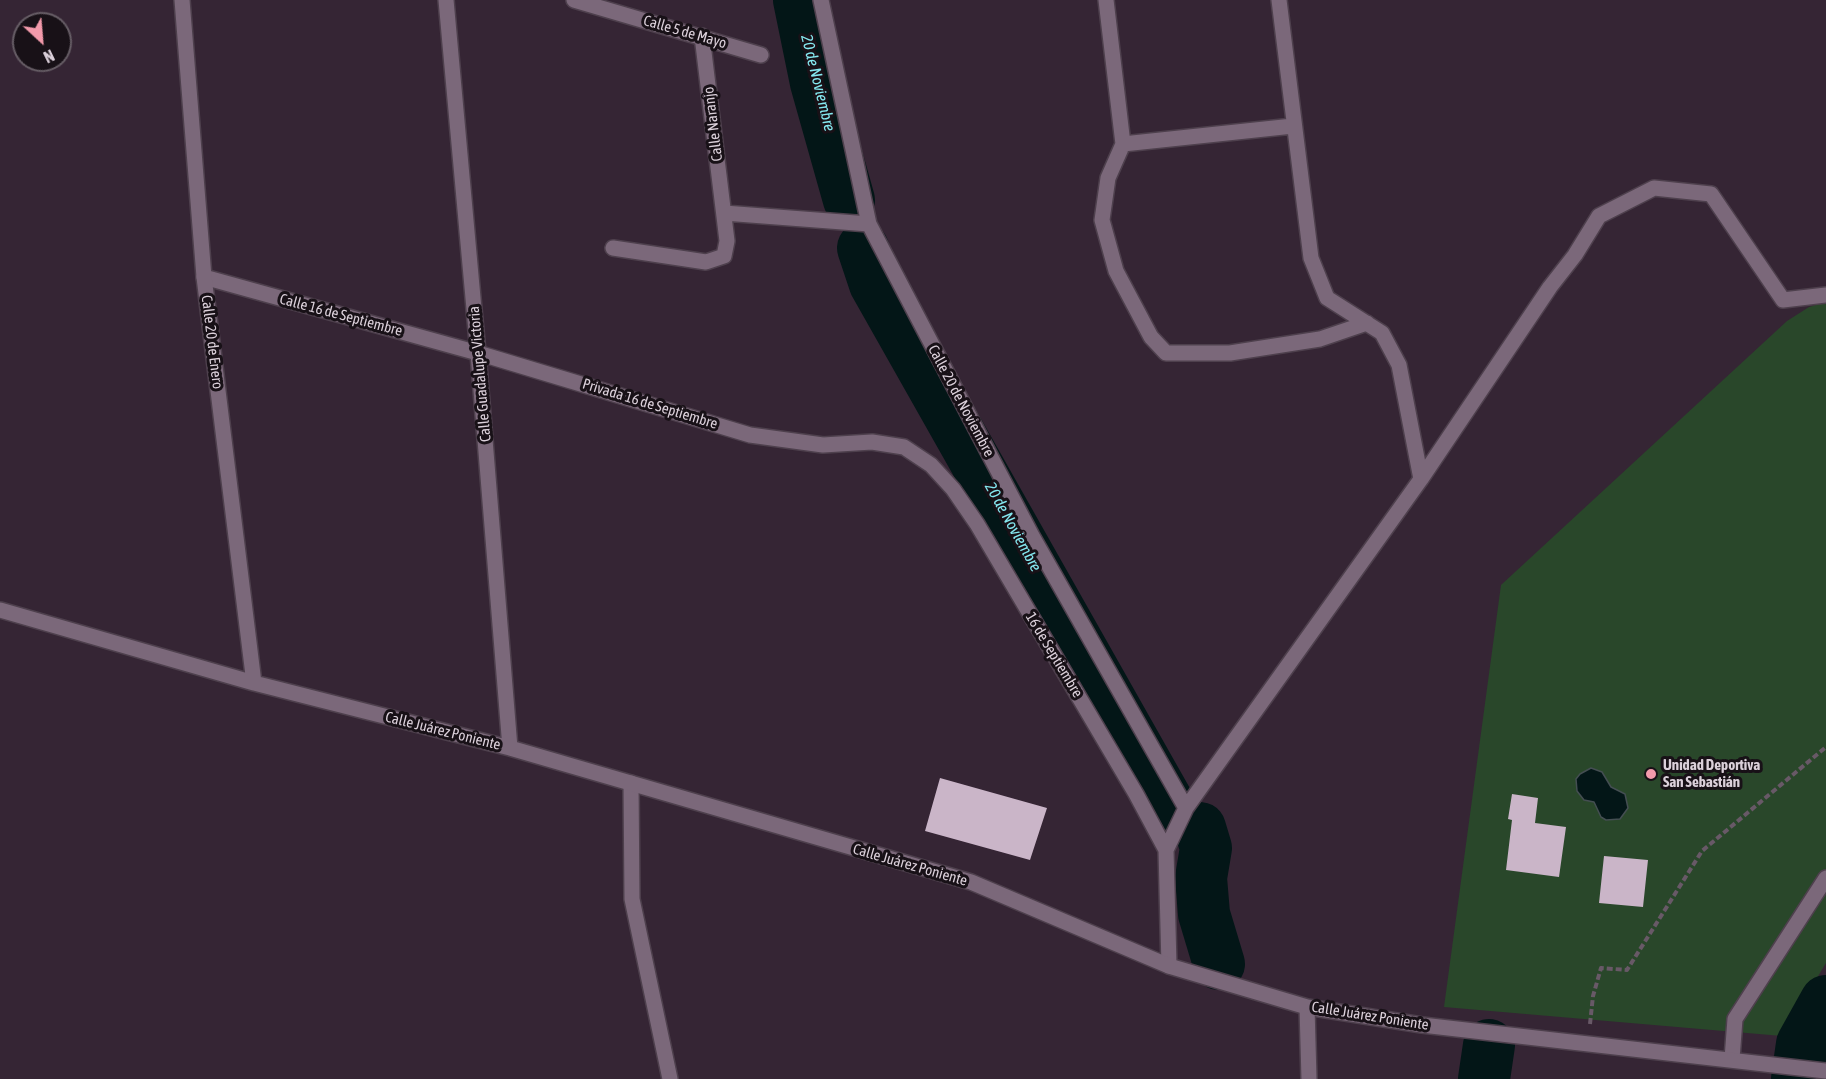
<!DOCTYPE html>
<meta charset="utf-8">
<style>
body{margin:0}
#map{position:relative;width:1826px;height:1079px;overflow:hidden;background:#352534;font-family:"Asap Condensed",sans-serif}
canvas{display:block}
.north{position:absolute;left:12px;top:12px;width:60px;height:60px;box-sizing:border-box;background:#181117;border:2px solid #665d65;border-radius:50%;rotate:154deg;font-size:16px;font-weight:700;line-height:24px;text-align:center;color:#dbd0da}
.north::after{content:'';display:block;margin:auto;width:21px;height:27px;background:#f39aab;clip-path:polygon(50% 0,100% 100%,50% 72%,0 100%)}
</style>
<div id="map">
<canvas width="1826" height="1079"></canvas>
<div class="north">N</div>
</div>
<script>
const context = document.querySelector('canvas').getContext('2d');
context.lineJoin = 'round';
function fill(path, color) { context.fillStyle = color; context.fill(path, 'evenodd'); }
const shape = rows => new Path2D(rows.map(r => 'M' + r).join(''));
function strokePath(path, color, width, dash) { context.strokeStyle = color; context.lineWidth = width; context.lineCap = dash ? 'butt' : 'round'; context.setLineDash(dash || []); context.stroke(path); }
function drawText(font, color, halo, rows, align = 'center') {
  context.font = font + ' "Asap Condensed",sans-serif'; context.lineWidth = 6; context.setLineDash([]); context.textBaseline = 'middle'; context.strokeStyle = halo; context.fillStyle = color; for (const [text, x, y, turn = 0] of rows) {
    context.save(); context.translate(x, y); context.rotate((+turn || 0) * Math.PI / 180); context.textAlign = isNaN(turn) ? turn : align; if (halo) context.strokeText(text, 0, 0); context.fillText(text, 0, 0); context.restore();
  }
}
fill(shape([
 [1826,302,1826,963,1782,1036,1444,1007,1501,585,1787,321,1809,307]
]), '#29472a');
const water = shape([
 [1591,768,1602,772,1611,787,1625,794,1628,808,1620,819,1606,820,1601,817,1594,802,1584,800,1577,791,1576,779,1580,774,1591,768]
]);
fill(water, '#031617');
strokePath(water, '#444e52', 1.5);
strokePath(shape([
 [799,0,816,83,849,200],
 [863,248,875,284,1169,804],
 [1200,828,1206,848,1201,878,1204,914,1219,964],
 [1484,1079,1489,1045],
 [1797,1079,1802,1044,1826,1001]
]), '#031617', 52);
fill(shape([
 [940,778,1047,808,1030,860,925,831],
 [1512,794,1538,798,1535,823,1566,827,1559,877,1506,870,1512,820,1508,819],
 [1604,856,1648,860,1643,907,1599,903]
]), '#cab5c8');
const service = shape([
 [204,277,478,353],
 [631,783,632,899,670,1079],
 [1732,1059,1735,1019,1826,878]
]);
const minor = shape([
 [574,0,761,55],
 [821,0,869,224,1032,536,1186,808],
 [1106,0,1123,144,1293,126],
 [1279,0,1311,258,1327,298,1382,333,1399,365,1421,479],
 [1123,144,1108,178,1102,220,1116,271,1151,337,1166,353,1230,353,1320,339,1367,323],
 [724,213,869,224],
 [613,248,706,262,724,256,727,241,702,36],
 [478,353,750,435,823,445,872,442,904,447,931,465,953,489,977,524,1136,794,1166,850,1169,966],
 [1166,850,1186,808,1421,479,1550,287,1575,255,1599,216,1654,188,1711,194,1783,300,1826,295]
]);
const tertiary = shape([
 [182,0,204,277,254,683],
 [446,0,478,353,510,748],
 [0,610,254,683,510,748,971,882,1169,966,1307,1007,1422,1025,1826,1071],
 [1307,1007,1309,1079]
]);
strokePath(service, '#4e404d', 18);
strokePath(minor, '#4e404d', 18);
strokePath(tertiary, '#4e404d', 18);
strokePath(shape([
 [1590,1024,1593,996,1601,968,1627,970,1702,851,1826,747]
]), '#685967', 4, [6, 3]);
strokePath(service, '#7b687a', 15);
strokePath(minor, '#7b687a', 15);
strokePath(tertiary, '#7b687a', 15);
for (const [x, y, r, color] of [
 [1651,774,6,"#f39aab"]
]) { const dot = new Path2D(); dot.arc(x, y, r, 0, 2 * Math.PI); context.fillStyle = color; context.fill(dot); strokePath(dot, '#181117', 2); }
drawText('15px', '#dbd0da', '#181117', [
 ["Calle 5 de Mayo",685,32,16],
 ["Calle Naranjo",713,124,-97],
 ["Calle 16 de Septiembre",341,315,15],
 ["Calle 20 de Enero",212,342,83],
 ["Calle Guadalupe Victoria",480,374,-95],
 ["Calle 20 de Noviembre",961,401,62],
 ["Privada 16 de Septiembre",650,404,17],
 ["16 de Septiembre",1054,655,59],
 ["Calle Juárez Poniente",443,731,14],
 ["Calle Juárez Poniente",910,865,16],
 ["Calle Juárez Poniente",1370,1016,9]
]);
drawText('bold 15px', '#dbd0da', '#181117', [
 ["Unidad Deportiva",1663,765],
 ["San Sebastián",1663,782]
], 'left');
drawText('italic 16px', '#85e8f0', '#181117', [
 ["20 de Noviembre",818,83,76],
 ["20 de Noviembre",1013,527,61]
]);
</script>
